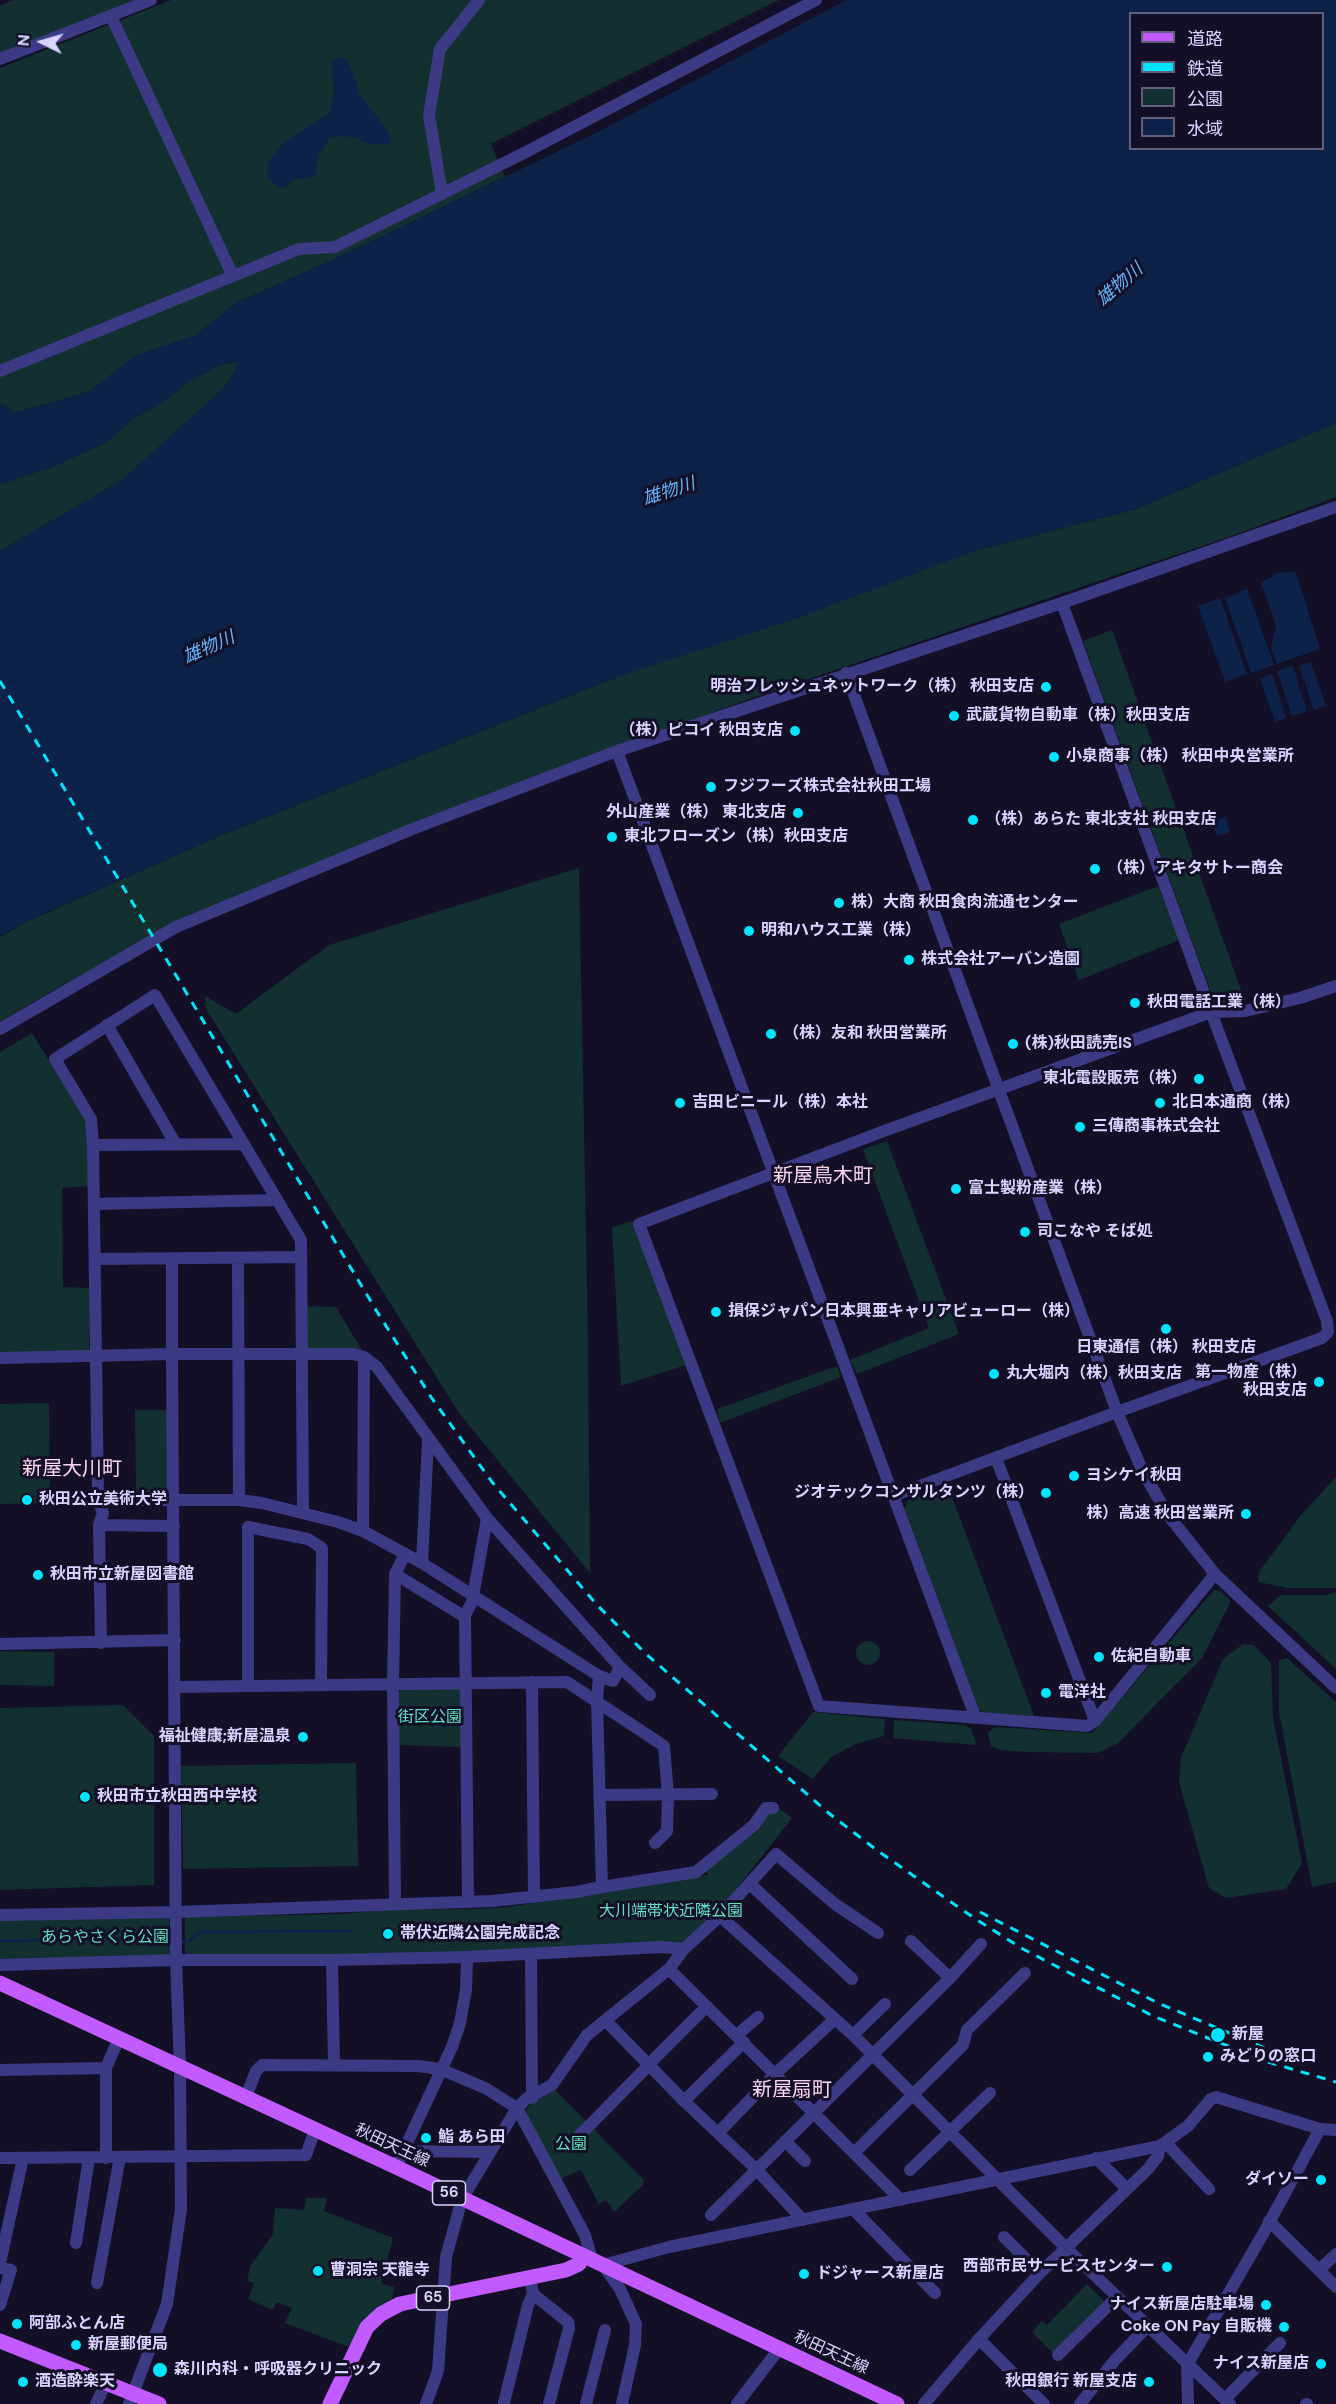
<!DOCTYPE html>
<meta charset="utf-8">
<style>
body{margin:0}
#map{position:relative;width:1336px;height:2404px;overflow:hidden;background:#130f26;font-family:"DM Sans","Noto Sans JP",sans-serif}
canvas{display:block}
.legend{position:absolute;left:1129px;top:12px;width:195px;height:138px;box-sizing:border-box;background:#130f26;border:2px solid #625e7d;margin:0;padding:8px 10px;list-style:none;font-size:18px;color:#d9d4ff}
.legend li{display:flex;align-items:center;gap:12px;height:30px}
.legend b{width:30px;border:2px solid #625e7d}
.north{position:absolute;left:12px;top:12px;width:60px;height:60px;-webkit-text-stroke:4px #130f26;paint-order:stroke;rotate:275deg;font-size:16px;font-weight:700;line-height:24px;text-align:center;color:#d9d4ff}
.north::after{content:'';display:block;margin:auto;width:21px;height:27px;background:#d9d4ff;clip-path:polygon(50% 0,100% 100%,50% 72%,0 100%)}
</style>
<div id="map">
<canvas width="1336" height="2404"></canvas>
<ul class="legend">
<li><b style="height:8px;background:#c25bff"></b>道路</li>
<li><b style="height:8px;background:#00e5ff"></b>鉄道</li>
<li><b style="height:16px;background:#12302f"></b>公園</li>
<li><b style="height:16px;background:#0c2248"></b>水域</li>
</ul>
<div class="north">N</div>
</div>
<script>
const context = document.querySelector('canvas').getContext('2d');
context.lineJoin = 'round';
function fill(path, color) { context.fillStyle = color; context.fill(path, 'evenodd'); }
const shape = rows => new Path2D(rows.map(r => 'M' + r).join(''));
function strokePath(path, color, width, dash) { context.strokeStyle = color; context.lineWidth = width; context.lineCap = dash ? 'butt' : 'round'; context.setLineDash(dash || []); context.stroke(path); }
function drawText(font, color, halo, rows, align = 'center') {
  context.font = font + ' "DM Sans","Noto Sans JP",sans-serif'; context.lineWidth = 6; context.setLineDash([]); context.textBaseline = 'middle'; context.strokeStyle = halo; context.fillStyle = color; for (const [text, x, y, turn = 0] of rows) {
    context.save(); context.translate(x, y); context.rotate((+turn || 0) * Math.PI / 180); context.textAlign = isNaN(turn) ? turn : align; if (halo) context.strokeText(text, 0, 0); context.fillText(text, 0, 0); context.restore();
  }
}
fill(shape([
 [13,0,141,0,0,55,0,6],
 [171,0,779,0,491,144,505,177,339,257,236,303,196,335,135,356,89,392,14,413,3,404,0,404,0,68],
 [240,362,226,386,122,480,0,551,0,484,52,467,105,443,133,419,169,398,185,384,221,364],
 [1336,423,1336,497,1229,537,747,700,487,794,171,925,31,1003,0,1022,0,937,26,922,222,835,617,677,977,550,1136,509],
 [1112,630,1245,1001,1245,1008,1217,1009,1083,641],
 [579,868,588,1343,590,1573,459,1413,206,1009,205,996,236,1014,329,945],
 [1158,886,1179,940,1079,980,1059,924],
 [32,1033,88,1124,90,1186,62,1188,63,1287,90,1288,89,1351,0,1353,0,1052],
 [887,1141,959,1334,857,1374,850,1360,929,1328,863,1149],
 [633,1221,686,1365,621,1386,612,1227],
 [306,1306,336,1307,363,1352,307,1351],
 [837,1366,841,1377,720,1423,717,1409],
 [49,1403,50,1503,0,1504,0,1404],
 [135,1410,168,1410,170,1495,136,1495],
 [1336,1477,1336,1588,1289,1588,1258,1582,1259,1572,1301,1515],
 [947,1484,1034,1716,986,1713,979,1710,905,1509,907,1501],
 [1214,1590,1220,1591,1231,1601,1202,1658,1118,1743,1097,1753,1028,1752,1000,1750,991,1746,988,1733,994,1727,1092,1733],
 [1336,1592,1336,1669,1268,1606,1281,1595,1326,1595],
 '856 1653a12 12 0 1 1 24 0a12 12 0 1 1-24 0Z',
 [1243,1644,1254,1645,1271,1663,1273,1718,1302,1863,1286,1889,1226,1898,1209,1888,1179,1782,1181,1758,1223,1659],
 [0,1651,54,1652,54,1686,0,1685],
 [1287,1658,1336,1702,1336,1882,1312,1887,1279,1712,1279,1660],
 [459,1688,463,1692,462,1747,399,1745,398,1693,403,1689],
 [123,1705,154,1736,154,1885,0,1890,0,1708],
 [813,1712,885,1719,884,1736,856,1744,831,1757,813,1779,778,1756],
 [894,1720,965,1725,971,1729,977,1745,893,1738],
 [356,1763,358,1866,183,1869,181,1766],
 [777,1807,792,1818,719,1911,680,1946,446,1953,185,1956,185,1917,341,1914,386,1910,475,1909,507,1907,708,1875,705,1868,768,1810],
 [169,1916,170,1957,0,1959,0,1920],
 [555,2090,644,2180,643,2185,614,2212,606,2200,599,2204,581,2170,560,2179,525,2112,531,2104],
 [306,2198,327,2198,324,2211,393,2238,381,2284,394,2287,391,2303,354,2349,285,2323,292,2308,277,2302,272,2310,248,2299,254,2283,247,2281,250,2267,273,2234,275,2208,304,2210],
 [1087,2284,1106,2303,1055,2355,1032,2332,1042,2321,1047,2325]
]), '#12302f');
fill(shape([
 [846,0,1336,0,1336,423,1136,509,977,550,795,619,617,677,222,835,23,923,0,936,0,551,122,480,226,386,239,362,221,364,185,384,169,398,133,419,105,443,52,467,0,484,0,404,3,404,14,413,89,392,135,356,196,335,236,303,339,257,600,131],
 [1130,14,1322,14,1322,148,1130,148],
 [338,57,347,59,357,84,358,93,384,126,391,139,390,144,370,144,356,138,344,136,330,137,319,154,316,174,307,179,294,179,284,188,278,186,270,180,267,174,269,161,283,143,328,114,331,109,334,91,331,62],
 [1296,572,1320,649,1277,664,1271,647,1276,625,1261,583,1278,573],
 [1247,589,1274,665,1251,673,1225,598],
 [1220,598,1247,674,1225,682,1198,606],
 [1311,662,1326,706,1314,710,1299,666],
 [1293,666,1307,711,1292,716,1277,671],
 [1272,674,1286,718,1275,722,1260,678],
 [1226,817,1230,832,1217,836,1212,822]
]), '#0c2248');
strokePath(shape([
 [0,1941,50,1940,86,1936,105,1936,129,1941,152,1939,173,1942],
 [179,1942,190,1941,200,1932,351,1931]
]), '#0c2248', 3);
strokePath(shape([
 [111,16,233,276],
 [0,59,151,0],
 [442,194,429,115,440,49,479,0],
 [0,371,299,249,335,247,524,153,816,0],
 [846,673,1117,1412,1143,1472,1168,1515,1215,1574,1336,1688],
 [617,751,975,1716],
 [107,1025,175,1143],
 [0,1029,176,927,415,828,617,751,1062,603,1336,507],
 [93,1145,243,1144],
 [94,1204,277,1200],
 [172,1258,172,1354,353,1354,364,1357,377,1367,487,1518,620,1667,613,1681,599,1676],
 [238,1258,239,1500],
 [95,1259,300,1257],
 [0,1358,172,1354,176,1960,180,2067,181,2209,167,2304,129,2404],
 [996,1458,1095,1721],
 [893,1496,1117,1412,1322,1338,1328,1332,1327,1321,1211,1012,1062,603],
 [99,1525,174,1526],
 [363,1531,364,1357],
 [422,1563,428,1440],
 [395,1574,465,1617],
 [1215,1574,1095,1721,1087,1726,819,1706,639,1224,884,1131,1211,1012,1245,1011,1300,998,1336,986],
 [101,1643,99,1525,103,1513,98,1500,93,1145,91,1119,55,1059,155,995,301,1240,303,1512],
 [0,1644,175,1640],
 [620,1667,650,1695],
 [532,1682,534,1897],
 [248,1686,248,1527,308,1539,322,1548,321,1685],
 [175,1687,567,1682,664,1746,668,1795,667,1831,655,1843],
 [600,1795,712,1794],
 [750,1884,852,1979],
 [602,1887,696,1872,754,1825,766,1808,773,1808],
 [468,1902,465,1615,472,1602,487,1518],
 [395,1904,393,1684,395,1574,405,1554],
 [0,1915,177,1912,492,1901,576,1892,602,1887,597,1700,599,1676,422,1563,363,1531,338,1522,262,1503,239,1500,98,1500],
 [720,1916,853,2035,1066,2248,1230,2404],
 [911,1941,950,1978],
 [531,1954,532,2098],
 [332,1960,334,2065],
 [0,1965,176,1960,332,1960,467,1957,661,1947,684,1949,720,1916,776,1854,835,1904,878,1933],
 [669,1969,901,2200],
 [606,2021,684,2101,756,2169,803,2220],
 [737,2035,758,2017],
 [853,2035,885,2004],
 [649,2064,707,2006],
 [106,2068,106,2158],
 [0,2070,106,2068,119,2038],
 [246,2097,256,2071,262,2065,418,2066,440,2069,485,2088,517,2108,585,2235,592,2260],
 [684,2101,744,2042],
 [718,2133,775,2074,835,2019],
 [785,2141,805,2161],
 [573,2142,649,2065],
 [1166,2143,1209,2189],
 [404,2151,490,2152],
 [854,2153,963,2045,967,2030,1025,1973],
 [0,2158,306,2155,315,2130],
 [1096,2158,1126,2188],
 [396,2167,452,2047,460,2023,466,1990,467,1957],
 [910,2170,990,2093],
 [853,2209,935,2293],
 [711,2215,950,1978,981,1944],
 [1269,2221,1336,2287],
 [1004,2237,1040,2273],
 [76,2243,89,2158],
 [0,2263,23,2158],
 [0,2268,11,2270,0,2305],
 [1319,2270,1336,2254],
 [530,2277,533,2294,568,2322,569,2328,549,2404],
 [97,2283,120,2157],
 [979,2339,1044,2404],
 [1058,2355,1117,2297],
 [1225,2399,1280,2343],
 [504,2403,528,2305,533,2294],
 [96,2404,106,2383],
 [426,2404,438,2371,446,2257,462,2199,517,2108,526,2099,552,2085,587,2035,669,1969,684,1949],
 [586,2404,605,2330],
 [622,2404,635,2345,636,2324,620,2289,603,2265,669,2247,1160,2146,1188,2126,1211,2099,1216,2097,1320,2129,1336,2130],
 [737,2404,779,2349],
 [924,2404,979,2339,1040,2273,1148,2169,1158,2156,1160,2146],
 [1080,2404,1115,2360,1147,2327],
 [1188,2404,1187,2365,1263,2234,1320,2129],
 [1306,2404,1307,2404]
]), '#3d3a85', 12);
strokePath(shape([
 [0,1983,396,2167,897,2404],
 [0,2341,159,2404],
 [330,2404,367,2327,381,2314,400,2304,566,2270,579,2264,583,2256]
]), '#c25bff', 15);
strokePath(shape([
 [0,681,376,1310,431,1397,492,1482,597,1605,646,1654,831,1815,878,1851,974,1918,1023,1949,1153,2016,1268,2062,1336,2082],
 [980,1912,1158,2003,1303,2064]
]), '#00e5ff', 3, [9, 8]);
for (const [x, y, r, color] of [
 [1046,687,6,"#00e5ff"],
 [954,716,6,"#00e5ff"],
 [795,731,6,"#00e5ff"],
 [1054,757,6,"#00e5ff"],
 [711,787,6,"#00e5ff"],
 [798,813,6,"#00e5ff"],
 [973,820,6,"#00e5ff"],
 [612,837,6,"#00e5ff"],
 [1095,869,6,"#00e5ff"],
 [839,903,6,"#00e5ff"],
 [749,931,6,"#00e5ff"],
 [909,960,6,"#00e5ff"],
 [1135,1003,6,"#00e5ff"],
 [771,1034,6,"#00e5ff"],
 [1013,1044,6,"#00e5ff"],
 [1199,1079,6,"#00e5ff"],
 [680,1103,6,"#00e5ff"],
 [1160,1103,6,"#00e5ff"],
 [1080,1127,6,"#00e5ff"],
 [956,1189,6,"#00e5ff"],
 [1025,1232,6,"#00e5ff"],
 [716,1312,6,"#00e5ff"],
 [1166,1329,6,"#00e5ff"],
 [994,1374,6,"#00e5ff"],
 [1319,1382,6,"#00e5ff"],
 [1074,1476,6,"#00e5ff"],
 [1046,1493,6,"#00e5ff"],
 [27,1500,6,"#00e5ff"],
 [1246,1514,6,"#00e5ff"],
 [38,1575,6,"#00e5ff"],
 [1099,1657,6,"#00e5ff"],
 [1046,1693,6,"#00e5ff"],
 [303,1737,6,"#00e5ff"],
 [85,1797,6,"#00e5ff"],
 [388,1934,6,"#00e5ff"],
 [1218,2035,8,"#00e5ff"],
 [1208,2057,6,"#00e5ff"],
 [426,2138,6,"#00e5ff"],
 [1321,2180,6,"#00e5ff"],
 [1167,2267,6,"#00e5ff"],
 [318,2271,6,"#00e5ff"],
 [804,2274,6,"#00e5ff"],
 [1266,2305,6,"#00e5ff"],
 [17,2324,6,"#00e5ff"],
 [1284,2327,6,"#00e5ff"],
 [76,2345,6,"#00e5ff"],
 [1321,2364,6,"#00e5ff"],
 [160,2370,8,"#00e5ff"],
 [23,2382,6,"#00e5ff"],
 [1149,2382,6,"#00e5ff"]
]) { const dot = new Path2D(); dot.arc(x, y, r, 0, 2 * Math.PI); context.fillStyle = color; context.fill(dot); strokePath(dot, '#130f26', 2); }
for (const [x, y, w] of [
 [449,2193,33],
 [433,2298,33]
]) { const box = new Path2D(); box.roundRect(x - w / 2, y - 12, w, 24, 4.5); context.fillStyle = '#130f26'; context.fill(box); strokePath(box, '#d9d4ff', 1.5); }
drawText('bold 15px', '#d9d4ff', null, [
 ["56",449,2193],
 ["65",433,2298]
]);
drawText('bold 16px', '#d9d4ff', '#130f26', [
 ["明治フレッシュネットワーク（株） 秋田支店",1034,687,"right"],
 ["武蔵貨物自動車（株）秋田支店",966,716],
 ["（株）ピコイ 秋田支店",783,731,"right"],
 ["小泉商事（株） 秋田中央営業所",1066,757],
 ["フジフーズ株式会社秋田工場",723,787],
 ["外山産業（株） 東北支店",786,813,"right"],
 ["（株）あらた 東北支社 秋田支店",985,820],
 ["東北フローズン（株）秋田支店",624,837],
 ["（株）アキタサトー商会",1107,869],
 ["株）大商 秋田食肉流通センター",851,903],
 ["明和ハウス工業（株）",761,931],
 ["株式会社アーバン造園",921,960],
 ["秋田電話工業（株）",1147,1003],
 ["（株）友和 秋田営業所",783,1034],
 ["(株)秋田読売IS",1025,1044],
 ["東北電設販売（株）",1187,1079,"right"],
 ["吉田ビニール（株）本社",692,1103],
 ["北日本通商（株）",1172,1103],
 ["三傳商事株式会社",1092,1127],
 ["富士製粉産業（株）",968,1189],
 ["司こなや そば処",1037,1232],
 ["損保ジャパン日本興亜キャリアビューロー（株）",728,1312],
 ["日東通信（株） 秋田支店",1166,1348,"center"],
 ["第一物産（株）",1307,1373,"right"],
 ["秋田支店",1307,1391,"right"],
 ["丸大堀内（株）秋田支店",1006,1374],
 ["ヨシケイ秋田",1086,1476],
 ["ジオテックコンサルタンツ（株）",1034,1493,"right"],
 ["秋田公立美術大学",39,1500],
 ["株）高速 秋田営業所",1234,1514,"right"],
 ["秋田市立新屋図書館",50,1575],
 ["佐紀自動車",1111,1657],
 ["電洋社",1058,1693],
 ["福祉健康;新屋温泉",291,1737,"right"],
 ["秋田市立秋田西中学校",97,1797],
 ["帯伏近隣公園完成記念",400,1934],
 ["新屋",1232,2035],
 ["みどりの窓口",1220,2057],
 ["鮨 あら田",438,2138],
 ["ダイソー",1309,2180,"right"],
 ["西部市民サービスセンター",1155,2267,"right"],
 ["曹洞宗 天龍寺",330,2271],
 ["ドジャース新屋店",816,2274],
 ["ナイス新屋店駐車場",1254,2305,"right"],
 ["阿部ふとん店",29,2324],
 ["Coke ON Pay 自販機",1272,2327,"right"],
 ["新屋郵便局",88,2345],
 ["ナイス新屋店",1309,2364,"right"],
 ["森川内科・呼吸器クリニック",174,2370],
 ["酒造酔楽天",35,2382],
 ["秋田銀行 新屋支店",1137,2382,"right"]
], 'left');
drawText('16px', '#5fe0c0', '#130f26', [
 ["街区公園",430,1718],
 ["大川端帯状近隣公園",671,1912],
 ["あらやさくら公園",105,1938],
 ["公園",571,2145]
]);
drawText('16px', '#d9d4ff', '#130f26', [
 ["秋田天王線",392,2146,25],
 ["秋田天王線",831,2353,25]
]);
drawText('italic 18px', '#62b6ff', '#130f26', [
 ["雄物川",1120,285,-41],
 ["雄物川",669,492,-18],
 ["雄物川",209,648,-24]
]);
drawText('20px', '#ffd6f0', '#130f26', [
 ["新屋鳥木町",823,1177],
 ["新屋大川町",72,1470],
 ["新屋扇町",792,2091]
]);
</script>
